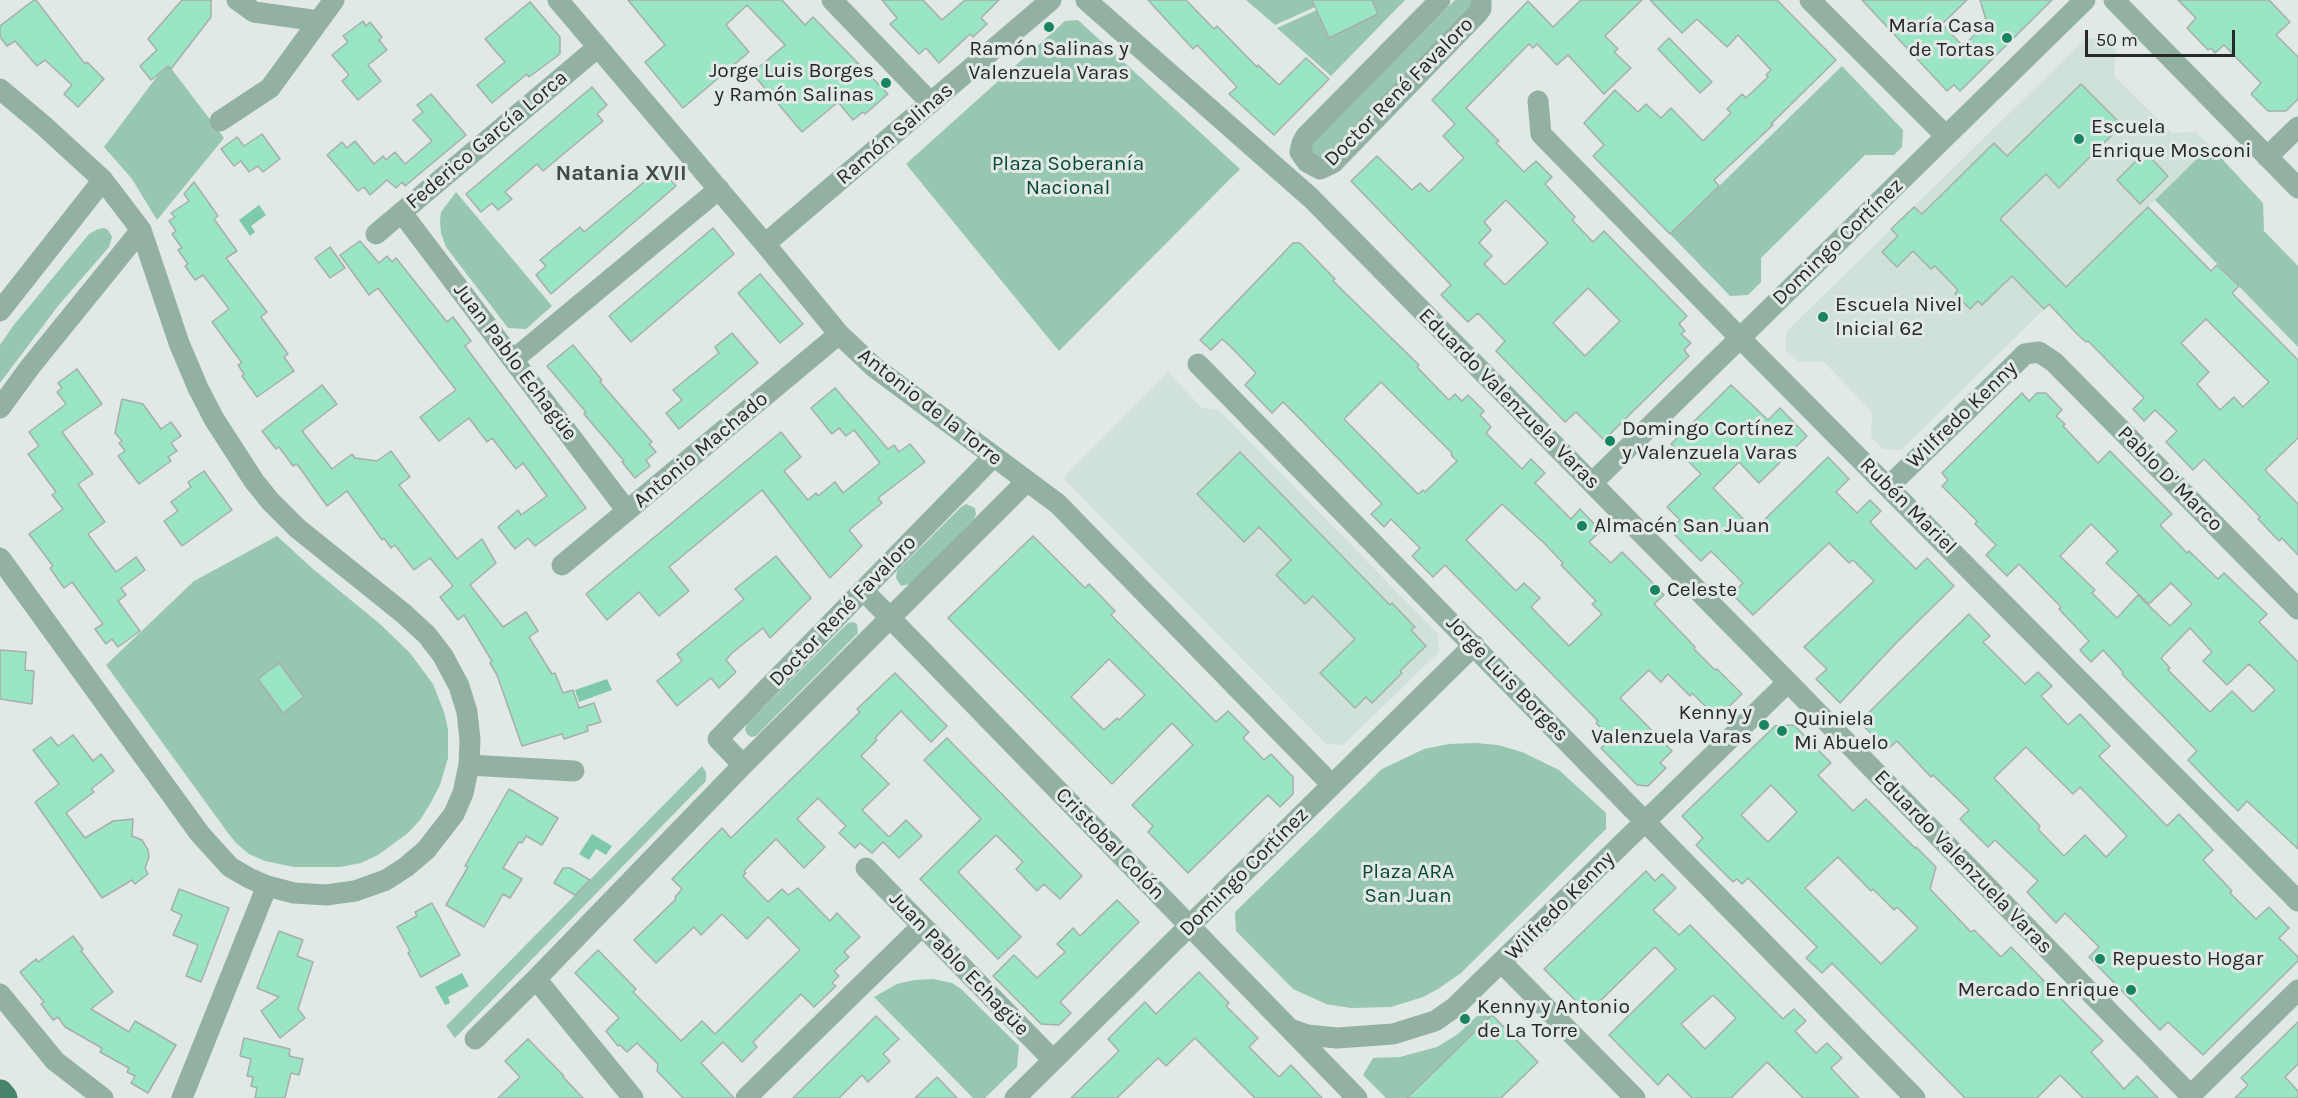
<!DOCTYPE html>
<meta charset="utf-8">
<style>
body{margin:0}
#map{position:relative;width:2298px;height:1098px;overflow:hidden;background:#e0e9e5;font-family:Karla,sans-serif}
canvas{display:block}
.scale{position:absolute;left:2085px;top:30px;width:150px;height:27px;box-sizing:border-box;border:3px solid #262928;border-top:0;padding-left:8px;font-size:18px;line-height:21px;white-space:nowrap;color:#262928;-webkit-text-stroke:4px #e0e9e5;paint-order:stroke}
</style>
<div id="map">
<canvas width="2298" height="1098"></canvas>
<div class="scale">50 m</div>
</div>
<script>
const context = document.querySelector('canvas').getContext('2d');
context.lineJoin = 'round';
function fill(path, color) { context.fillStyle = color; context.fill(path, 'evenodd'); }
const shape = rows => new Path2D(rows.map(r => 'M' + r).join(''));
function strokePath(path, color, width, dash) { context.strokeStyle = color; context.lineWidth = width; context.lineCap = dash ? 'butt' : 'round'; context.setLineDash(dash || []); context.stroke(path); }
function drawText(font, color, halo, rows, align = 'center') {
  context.font = font + ' Karla,sans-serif'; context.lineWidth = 6; context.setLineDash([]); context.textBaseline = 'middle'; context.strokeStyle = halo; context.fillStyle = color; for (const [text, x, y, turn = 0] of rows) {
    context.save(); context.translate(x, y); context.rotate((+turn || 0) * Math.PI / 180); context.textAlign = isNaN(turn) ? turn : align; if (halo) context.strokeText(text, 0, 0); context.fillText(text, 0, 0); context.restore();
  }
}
fill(shape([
 [2086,38,2104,38,2116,50,2114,76,2172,133,2196,132,2210,146,1901,450,1883,449,1871,437,1872,412,1824,362,1799,362,1786,351,1786,332],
 [1168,372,1202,408,1219,410,1438,634,1439,652,1343,745,1326,744,1063,478]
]), '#d0e1d9');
fill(shape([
 [1246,0,1312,0,1315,7,1275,25],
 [1372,0,1405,0,1331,76,1277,28,1317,10,1329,16,1321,21,1329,38,1378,14],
 [1455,0,1472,0,1473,4,1323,159,1318,160,1308,149,1310,145],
 [1078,20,1240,169,1059,351,906,164,1065,21],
 [167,63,224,138,157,220,132,179,104,147],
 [1842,66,1903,130,1902,147,1894,155,1865,155,1761,258,1761,282,1748,295,1730,296,1670,234],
 [2210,146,2263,203,2264,231,2298,266,2298,347,2155,200],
 [456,192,552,306,526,329,508,328,446,247,441,233,440,221,441,212],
 [104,228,108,230,112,237,109,247,58,306,0,383,0,345,13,326,89,234,98,229],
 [966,504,975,508,976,514,974,519,910,584,901,586,896,578,897,571,961,507],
 [277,536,313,569,380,624,410,653,433,684,444,712,448,729,448,758,440,785,430,804,420,820,408,833,378,855,361,863,340,867,294,867,265,861,249,854,236,843,228,833,106,665,194,581],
 [853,622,857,624,858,633,756,736,751,737,747,734,745,730,747,724,848,623],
 [1476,743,1498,745,1522,752,1559,770,1606,813,1606,829,1461,973,1438,989,1423,997,1391,1007,1351,1008,1326,1004,1293,989,1236,931,1235,912,1382,769,1424,749,1449,744],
 [702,766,706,772,706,781,455,1038,446,1026],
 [933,979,952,983,961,989,1019,1046,1017,1067,985,1098,973,1098,874,997,897,984,914,980],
 [1492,1015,1407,1098,1386,1098,1363,1075,1373,1058,1400,1057,1437,1047,1458,1034,1477,1016]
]), '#97c6b1');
fill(shape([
 [259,205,266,215,251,226,255,232,250,236,239,220],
 [607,679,612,690,579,702,575,690],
 [592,834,612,846,606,855,596,849,589,860,579,854],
 [462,973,469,986,448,997,450,1003,445,1005,435,987]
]), '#7ec9a9');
const building = shape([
 [34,0,36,0,85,64,87,62,104,79,78,107,64,94,72,85,45,60,37,66,15,41,7,46,0,37,0,26,34,0],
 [182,0,211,0,211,17,171,69,168,66,151,80,140,66,157,50,148,39,182,0],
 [628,0,782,0,805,25,813,17,888,94,865,114,863,112,853,120,838,102,802,132,752,73,785,45,747,5,726,25,749,52,683,108,645,62,665,45,628,0],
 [882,0,923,0,942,20,965,0,999,0,981,18,987,24,973,37,970,34,939,63,926,48,919,54,890,24,897,18,882,0],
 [1148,0,1186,0,1214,29,1217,26,1257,67,1258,65,1279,85,1306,58,1329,79,1274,135,1229,94,1237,87,1223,72,1197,45,1193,49,1148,0],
 [1312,0,1372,0,1378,14,1329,38,1312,0],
 [1581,0,1642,0,1605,36,1618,49,1614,52,1631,68,1604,94,1568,55,1557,65,1537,44,1533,48,1529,44,1466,108,1499,141,1496,143,1524,172,1536,161,1552,177,1545,184,1575,217,1572,220,1593,242,1604,231,1687,316,1679,324,1685,331,1681,334,1691,343,1684,350,1689,356,1604,440,1576,412,1565,422,1496,351,1505,341,1478,313,1468,322,1441,295,1451,285,1351,181,1377,156,1412,190,1420,183,1429,192,1464,158,1443,136,1455,124,1432,100,1528,1,1553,27,1581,0],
 [1506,200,1548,243,1505,285,1484,264,1492,256,1479,243,1491,230,1484,222,1506,200],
 [1588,288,1620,321,1585,356,1553,323,1588,288],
 [1650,0,1777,0,1836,60,1771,124,1773,125,1714,180,1719,186,1670,234,1593,156,1604,145,1584,123,1615,90,1638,112,1646,104,1661,118,1671,108,1703,141,1731,113,1727,109,1742,94,1746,98,1768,77,1766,75,1771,70,1738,35,1727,47,1697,19,1682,33,1650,0],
 [1862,0,1967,0,1942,24,1963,46,1987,23,1980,0,2052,0,1960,91,1954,85,1947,91,1862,0],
 [2178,0,2269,0,2290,22,2276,35,2298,57,2298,99,2286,111,2268,111,2251,94,2261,83,2224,45,2215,53,2211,48,2208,50,2187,28,2196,18,2178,0],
 [530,2,560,37,560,54,529,77,527,74,492,103,477,85,505,62,485,39,530,2],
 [363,21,366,26,370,22,382,37,379,40,387,50,368,65,381,81,358,100,342,81,349,75,332,55,348,42,343,36,363,21],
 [1669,38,1712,82,1700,93,1658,49,1669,38],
 [2081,84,2122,125,2059,188,2046,174,2000,219,2066,287,2148,207,2211,271,2217,265,2239,286,2232,293,2298,360,2298,438,2265,470,2298,504,2298,555,2282,538,2279,541,2258,519,2260,517,2204,459,2193,470,2166,442,2177,431,2155,410,2144,421,2133,409,2144,398,2088,341,2086,342,2077,334,2049,304,2044,309,2012,276,1982,305,1978,301,1970,309,1955,294,1958,290,1935,266,1931,269,1913,251,1897,267,1882,252,1898,236,1891,229,1914,207,1922,214,1994,143,2007,156,2081,84],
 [2206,319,2269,382,2243,407,2234,397,2220,410,2197,384,2209,372,2181,343,2206,319],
 [592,87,607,105,597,114,603,121,543,171,537,164,505,192,512,199,498,210,492,203,481,212,466,194,592,87],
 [431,94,466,135,405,186,402,182,396,188,387,180,370,195,364,187,358,191,327,155,342,142,347,148,355,141,374,164,383,156,386,160,395,152,405,164,432,141,413,120,423,112,417,105,431,94],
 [262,134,280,159,263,172,258,166,249,172,241,161,234,166,221,149,237,137,244,146,262,134],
 [2145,152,2168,176,2140,204,2117,180,2145,152],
 [661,168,676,186,551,294,536,275,546,266,540,260,580,227,584,232,661,168],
 [194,182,218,216,214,219,237,251,226,258,267,312,261,317,288,354,284,357,294,371,257,397,242,376,244,374,238,365,242,363,212,322,229,309,203,275,195,280,185,266,188,264,178,250,182,248,172,234,176,231,169,221,175,217,171,213,189,201,184,194,194,182],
 [713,228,734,254,631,342,609,316,713,228],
 [360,241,379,263,387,256,392,262,396,258,447,322,453,317,471,341,465,346,586,508,535,546,528,538,515,549,498,527,518,510,521,515,547,496,523,463,516,469,492,438,487,442,469,418,439,441,420,417,456,390,378,288,369,295,340,255,360,241],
 [1293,243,1300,243,1335,279,1333,281,1419,365,1417,367,1442,393,1449,400,1455,394,1462,401,1468,395,1484,411,1480,415,1491,427,1486,433,1522,469,1531,459,1545,473,1535,483,1571,519,1580,509,1601,531,1589,542,1611,563,1622,552,1648,578,1664,595,1654,604,1695,647,1694,649,1715,670,1717,669,1742,694,1717,718,1692,693,1690,696,1668,674,1661,682,1649,670,1620,698,1672,751,1660,763,1666,768,1648,786,1637,785,1601,748,1611,738,1596,723,1598,721,1445,565,1433,577,1412,556,1420,548,1391,519,1384,527,1371,514,1382,504,1305,424,1283,402,1272,413,1245,385,1256,373,1230,346,1222,339,1211,350,1200,340,1293,243],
 [1381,382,1452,453,1451,455,1457,461,1425,492,1423,490,1418,494,1344,419,1381,382],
 [1502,504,1545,544,1563,563,1561,565,1596,601,1592,604,1602,614,1569,646,1531,607,1540,598,1524,583,1516,591,1466,540,1502,504],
 [330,247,345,268,330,278,315,258,330,247],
 [760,274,803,324,780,343,738,293,760,274],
 [732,333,758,363,679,429,666,413,682,400,673,390,719,353,715,347,732,333],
 [573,345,602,380,600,382,652,442,649,444,656,452,646,460,650,466,635,478,622,462,624,461,584,414,586,412,547,366,573,345],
 [77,369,102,404,62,432,93,474,78,484,105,522,88,534,116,572,136,557,145,570,121,588,126,595,118,601,140,631,118,647,112,639,106,644,95,629,103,624,72,582,64,588,50,568,53,566,29,534,63,509,52,495,56,492,28,454,39,446,29,432,66,404,57,392,62,388,58,383,77,369],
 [322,385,337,404,302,431,332,469,352,454,355,458,377,461,391,451,410,477,399,485,457,559,482,539,496,563,470,585,503,627,526,612,538,631,529,637,552,674,555,673,563,693,573,690,579,708,594,703,601,722,587,726,588,731,564,739,562,734,522,746,497,675,490,663,492,661,464,615,458,620,440,597,453,586,430,558,414,570,395,545,391,548,384,538,382,540,347,491,327,506,297,464,293,466,279,447,276,449,262,431,322,385],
 [1731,385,1768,420,1780,408,1807,436,1759,483,1739,462,1713,488,1754,530,1828,457,1849,479,1836,492,1857,513,1870,500,1881,511,1870,522,1887,540,1916,569,1927,558,1954,586,1896,643,1840,703,1816,679,1827,669,1804,647,1874,581,1853,560,1849,563,1829,543,1753,615,1732,594,1743,583,1711,551,1701,561,1670,530,1680,520,1667,507,1701,474,1671,444,1731,385],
 [835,388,888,449,894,445,899,452,910,444,925,462,878,498,882,503,849,530,862,546,830,578,762,490,669,567,689,591,659,616,639,592,607,620,586,594,781,432,801,457,784,471,808,500,816,493,818,496,835,482,843,493,880,463,854,430,846,436,839,428,832,434,811,408,835,388],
 [2022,393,2029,401,2037,393,2046,393,2062,410,2056,416,2065,424,2063,426,2098,463,2110,451,2172,514,2160,525,2187,553,2189,551,2218,579,2224,573,2267,614,2259,622,2298,662,2298,849,2247,801,2238,811,2217,790,2188,760,2197,751,2122,674,2123,672,2103,650,2091,662,2080,650,2089,641,2059,609,2061,607,2019,564,2007,576,1986,555,1996,545,1975,524,1977,521,1942,486,1948,480,1942,473,2022,393],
 [2091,524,2118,551,2106,563,2149,604,2171,583,2192,604,2170,626,2138,595,2117,618,2092,593,2095,590,2060,556,2091,524],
 [2190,628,2212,652,2203,661,2227,685,2249,664,2275,690,2253,712,2232,691,2210,712,2168,670,2170,668,2161,658,2190,628],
 [122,399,143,404,161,429,171,422,181,436,171,443,177,451,168,457,171,461,139,484,118,456,125,451,119,443,122,441,115,433,122,399],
 [1240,452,1390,605,1392,603,1415,627,1411,630,1426,646,1400,671,1402,673,1372,703,1366,697,1355,708,1320,673,1355,639,1313,596,1305,604,1276,575,1291,560,1259,527,1244,542,1197,494,1240,452],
 [204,471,232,510,182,546,164,521,178,511,171,502,191,487,188,482,204,471],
 [1033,536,1085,588,1089,584,1115,611,1111,615,1216,722,1228,711,1249,732,1243,738,1264,760,1271,754,1293,777,1293,794,1280,807,1268,795,1188,873,1148,832,1153,826,1132,805,1193,745,1172,723,1112,784,948,618,1033,536],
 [1109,659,1145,695,1119,720,1117,718,1104,730,1071,697,1109,659],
 [776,556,811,598,770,638,763,628,732,653,726,660,736,672,719,688,711,678,677,706,657,681,682,661,677,654,744,599,735,589,776,556],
 [1969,614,1990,636,1983,642,2025,684,2038,672,2052,686,2041,696,2068,725,2080,714,2110,746,2099,756,2167,826,2179,814,2213,850,2203,860,2232,891,2230,893,2256,919,2269,907,2289,928,2279,938,2298,957,2298,961,2203,1055,2168,1022,2160,1030,2089,957,2099,947,2065,913,2056,923,2027,892,2038,881,1995,840,1988,847,1960,819,1969,810,1933,775,1931,777,1897,741,1888,749,1859,722,1969,614],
 [2026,747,2073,794,2080,787,2127,836,2106,857,2085,835,2064,856,2038,829,2040,826,1994,778,2026,747],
 [0,650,26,652,25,670,34,671,32,704,0,699,0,650],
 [279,663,304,697,283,713,258,679,279,663],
 [895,673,947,726,931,742,901,711,875,738,877,740,861,756,889,784,862,810,889,837,906,820,922,836,899,858,883,842,872,853,860,843,855,848,839,833,846,826,818,798,797,819,825,847,804,868,776,839,744,871,746,873,743,876,768,902,782,889,788,895,798,888,830,921,837,913,860,937,844,952,849,957,834,971,839,976,832,983,836,986,814,1007,801,994,753,1042,757,1047,742,1062,723,1042,701,1063,734,1098,683,1098,657,1071,658,1064,637,1043,627,1052,620,1045,618,1046,606,1031,619,1018,575,973,598,950,636,989,633,992,681,1041,702,1021,715,1034,800,950,768,917,747,939,722,914,701,935,694,927,656,963,634,940,676,899,675,897,682,889,672,879,722,828,731,838,860,712,857,709,895,673],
 [1794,725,1831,763,1818,775,1853,811,1866,799,1915,848,1916,847,1936,867,1930,889,1971,932,1974,930,2001,957,2011,947,2079,1017,2103,1041,2091,1052,2124,1089,2137,1076,2158,1098,2083,1098,2060,1075,2037,1098,1965,1098,1832,963,1822,973,1806,958,1817,947,1748,878,1742,884,1737,879,1733,882,1696,845,1703,838,1682,816,1775,726,1794,725],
 [1771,785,1797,812,1768,842,1741,815,1771,785],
 [1838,857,1871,891,1873,889,1894,910,1897,907,1918,928,1881,964,1805,888,1838,857],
 [73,735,93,761,101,754,114,771,91,789,94,792,66,813,85,838,113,821,133,819,132,836,142,840,148,850,149,857,145,868,148,874,135,884,132,880,102,898,35,802,59,784,33,750,51,737,58,746,73,735],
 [947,738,1082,876,1060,899,1044,884,1037,891,1016,869,1023,862,996,835,958,872,1021,937,998,959,920,879,981,819,924,760,947,738],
 [509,789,558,818,542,845,526,836,522,843,519,842,503,868,522,879,510,898,503,894,484,927,446,905,468,867,465,866,509,789],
 [563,868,570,868,590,880,575,895,554,883,563,868],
 [1646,871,1655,881,1662,874,1676,888,1653,910,1679,935,1690,925,1783,1019,1794,1009,1806,1021,1795,1031,1816,1053,1827,1043,1842,1058,1831,1068,1859,1098,1803,1098,1767,1062,1731,1098,1692,1098,1668,1074,1658,1085,1609,1035,1676,969,1655,947,1588,1013,1544,969,1646,871],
 [1713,995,1736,1018,1705,1049,1681,1024,1713,995],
 [179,889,229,908,201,982,186,976,198,945,173,935,182,915,171,910,179,889],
 [1117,900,1139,922,1060,1002,1071,1013,1059,1025,1041,1024,993,976,1014,955,1037,978,1065,952,1057,944,1073,928,1080,936,1117,900],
 [432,903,460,955,421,977,408,953,410,951,397,927,417,916,415,912,432,903],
 [279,931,303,940,297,956,313,962,298,1009,305,1018,280,1038,261,1011,279,997,257,988,279,931],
 [73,936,83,949,81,951,113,992,91,1009,129,1032,135,1021,176,1045,148,1093,131,1083,135,1076,127,1072,129,1068,100,1052,102,1048,65,1027,58,1017,53,1020,41,1004,44,1002,20,972,36,959,38,962,73,936],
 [1199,972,1229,1003,1226,1006,1258,1038,1249,1047,1279,1077,1291,1065,1322,1098,1255,1098,1195,1038,1166,1066,1158,1058,1117,1098,1071,1098,1119,1051,1108,1039,1145,1002,1156,1014,1199,972],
 [1492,1015,1538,1062,1501,1098,1407,1098,1492,1015],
 [876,1016,899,1039,883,1054,890,1061,868,1082,862,1075,839,1098,793,1098,876,1016],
 [2298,1022,2298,1064,2285,1077,2298,1091,2298,1098,2235,1098,2248,1085,2241,1078,2298,1022],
 [244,1038,290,1049,289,1056,303,1059,299,1075,291,1073,285,1098,255,1098,257,1088,251,1086,253,1077,247,1076,251,1059,240,1056,244,1038],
 [528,1039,564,1076,563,1077,583,1098,498,1098,520,1077,505,1061,528,1039],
 [937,1077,957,1098,915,1098,937,1077]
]);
fill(building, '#99e5c4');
strokePath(building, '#a6afab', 1.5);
strokePath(shape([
 [237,0,254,12,319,21],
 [558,0,765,244,839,334,874,367,1058,504,1332,785],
 [832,0,931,103],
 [1086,0,1311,198,1788,682,2193,1098],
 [1440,0,1306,136,1302,143,1300,152,1307,162,1320,169,1333,163,1477,14,1481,9,1481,0],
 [1810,0,1946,136],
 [2114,0,2298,188],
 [0,89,43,125,103,180,141,230,179,343,198,388,214,419,254,481,271,502,297,528,403,613,427,635,443,656,459,686,467,712,470,740,469,765,463,793,454,814,426,850,406,867,386,880,355,891,326,895,294,893,267,886,249,878,230,867,200,834,0,558],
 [1538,101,1541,134,1740,338,2298,901],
 [220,121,270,88,334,0],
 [2267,157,2298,127],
 [402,213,627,511],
 [376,234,598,47],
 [765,244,1051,0],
 [0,311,103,180],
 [513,360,719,189],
 [1198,364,1915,1098],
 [0,408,30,367,141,230],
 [1592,483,2085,0],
 [1889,486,2019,360,2025,354,2039,352,2054,362,2298,609],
 [562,565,839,334],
 [863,590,1357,1098],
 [469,765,574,771],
 [743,765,718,739,993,457],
 [866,868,1053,1060],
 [1502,963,1635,1098],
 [536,979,633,1098],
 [0,994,55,1061,103,1098],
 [1290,1029,1307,1035,1337,1038,1393,1034,1435,1021,1455,1007,1788,682],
 [475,1039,536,979,743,765,1027,481],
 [2191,1095,2298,990],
 [182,1098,267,886],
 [746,1098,922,926],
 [1015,1098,1474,645]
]), '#92b1a3', 21);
strokePath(shape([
 [0,1093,4,1098]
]), '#47846b', 27);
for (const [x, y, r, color] of [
 [1049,27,6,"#188461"],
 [2007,38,6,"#188461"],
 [886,83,6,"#188461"],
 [2079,139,6,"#188461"],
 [1823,317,6,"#188461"],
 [1610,441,6,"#188461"],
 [1582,526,6,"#188461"],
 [1655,590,6,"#188461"],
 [1764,725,6,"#188461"],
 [1782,731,6,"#188461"],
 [2100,959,6,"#188461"],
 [2131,990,6,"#188461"],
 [1465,1019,6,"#188461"]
]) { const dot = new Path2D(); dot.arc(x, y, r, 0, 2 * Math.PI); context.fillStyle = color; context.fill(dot); strokePath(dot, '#e0e9e5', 2); }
drawText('21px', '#262928', '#e0e9e5', [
 ["María Casa",1995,26,"right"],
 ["de Tortas",1995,50,"right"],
 ["Ramón Salinas y",1049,49,"center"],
 ["Valenzuela Varas",1049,73,"center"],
 ["Jorge Luis Borges",874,71,"right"],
 ["y Ramón Salinas",874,95,"right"],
 ["Escuela",2091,127],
 ["Enrique Mosconi",2091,151],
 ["Escuela Nivel",1835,305],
 ["Inicial 62",1835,329],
 ["Domingo Cortínez",1622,429],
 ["y Valenzuela Varas",1622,453],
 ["Almacén San Juan",1594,526],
 ["Celeste",1667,590],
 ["Kenny y",1752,713,"right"],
 ["Valenzuela Varas",1752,737,"right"],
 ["Quiniela",1794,719],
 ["Mi Abuelo",1794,743],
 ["Repuesto Hogar",2112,959],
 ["Mercado Enrique",2119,990,"right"],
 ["Kenny y Antonio",1477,1007],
 ["de La Torre",1477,1031]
], 'left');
drawText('21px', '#262928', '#e0e9e5', [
 ["Doctor René Favaloro",1399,92,-45],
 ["Ramón Salinas",895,134,-40],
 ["Federico García Lorca",487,140,-40],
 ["Domingo Cortínez",1838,242,-44],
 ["Juan Pablo Echagüe",515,362,53],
 ["Eduardo Valenzuela Varas",1509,399,45],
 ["Antonio de la Torre",930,407,38],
 ["Wilfredo Kenny",1962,415,-44],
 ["Antonio Machado",701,450,-40],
 ["Pablo D' Marco",2170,479,45],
 ["Rubén Mariel",1908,506,45],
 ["Doctor René Favaloro",843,611,-46],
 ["Jorge Luis Borges",1507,679,46],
 ["Cristobal Colón",1110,844,46],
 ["Eduardo Valenzuela Varas",1963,862,46],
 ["Domingo Cortínez",1244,872,-45],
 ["Wilfredo Kenny",1560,906,-45],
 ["Juan Pablo Echagüe",959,964,46]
]);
drawText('21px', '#094934', '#e0e9e5', [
 ["Plaza Soberanía",1068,164],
 ["Nacional",1068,188],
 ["Plaza ARA",1408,872],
 ["San Juan",1408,896]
]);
drawText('bold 22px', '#424a46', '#e0e9e5', [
 ["Natania XVII",621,174]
]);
</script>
